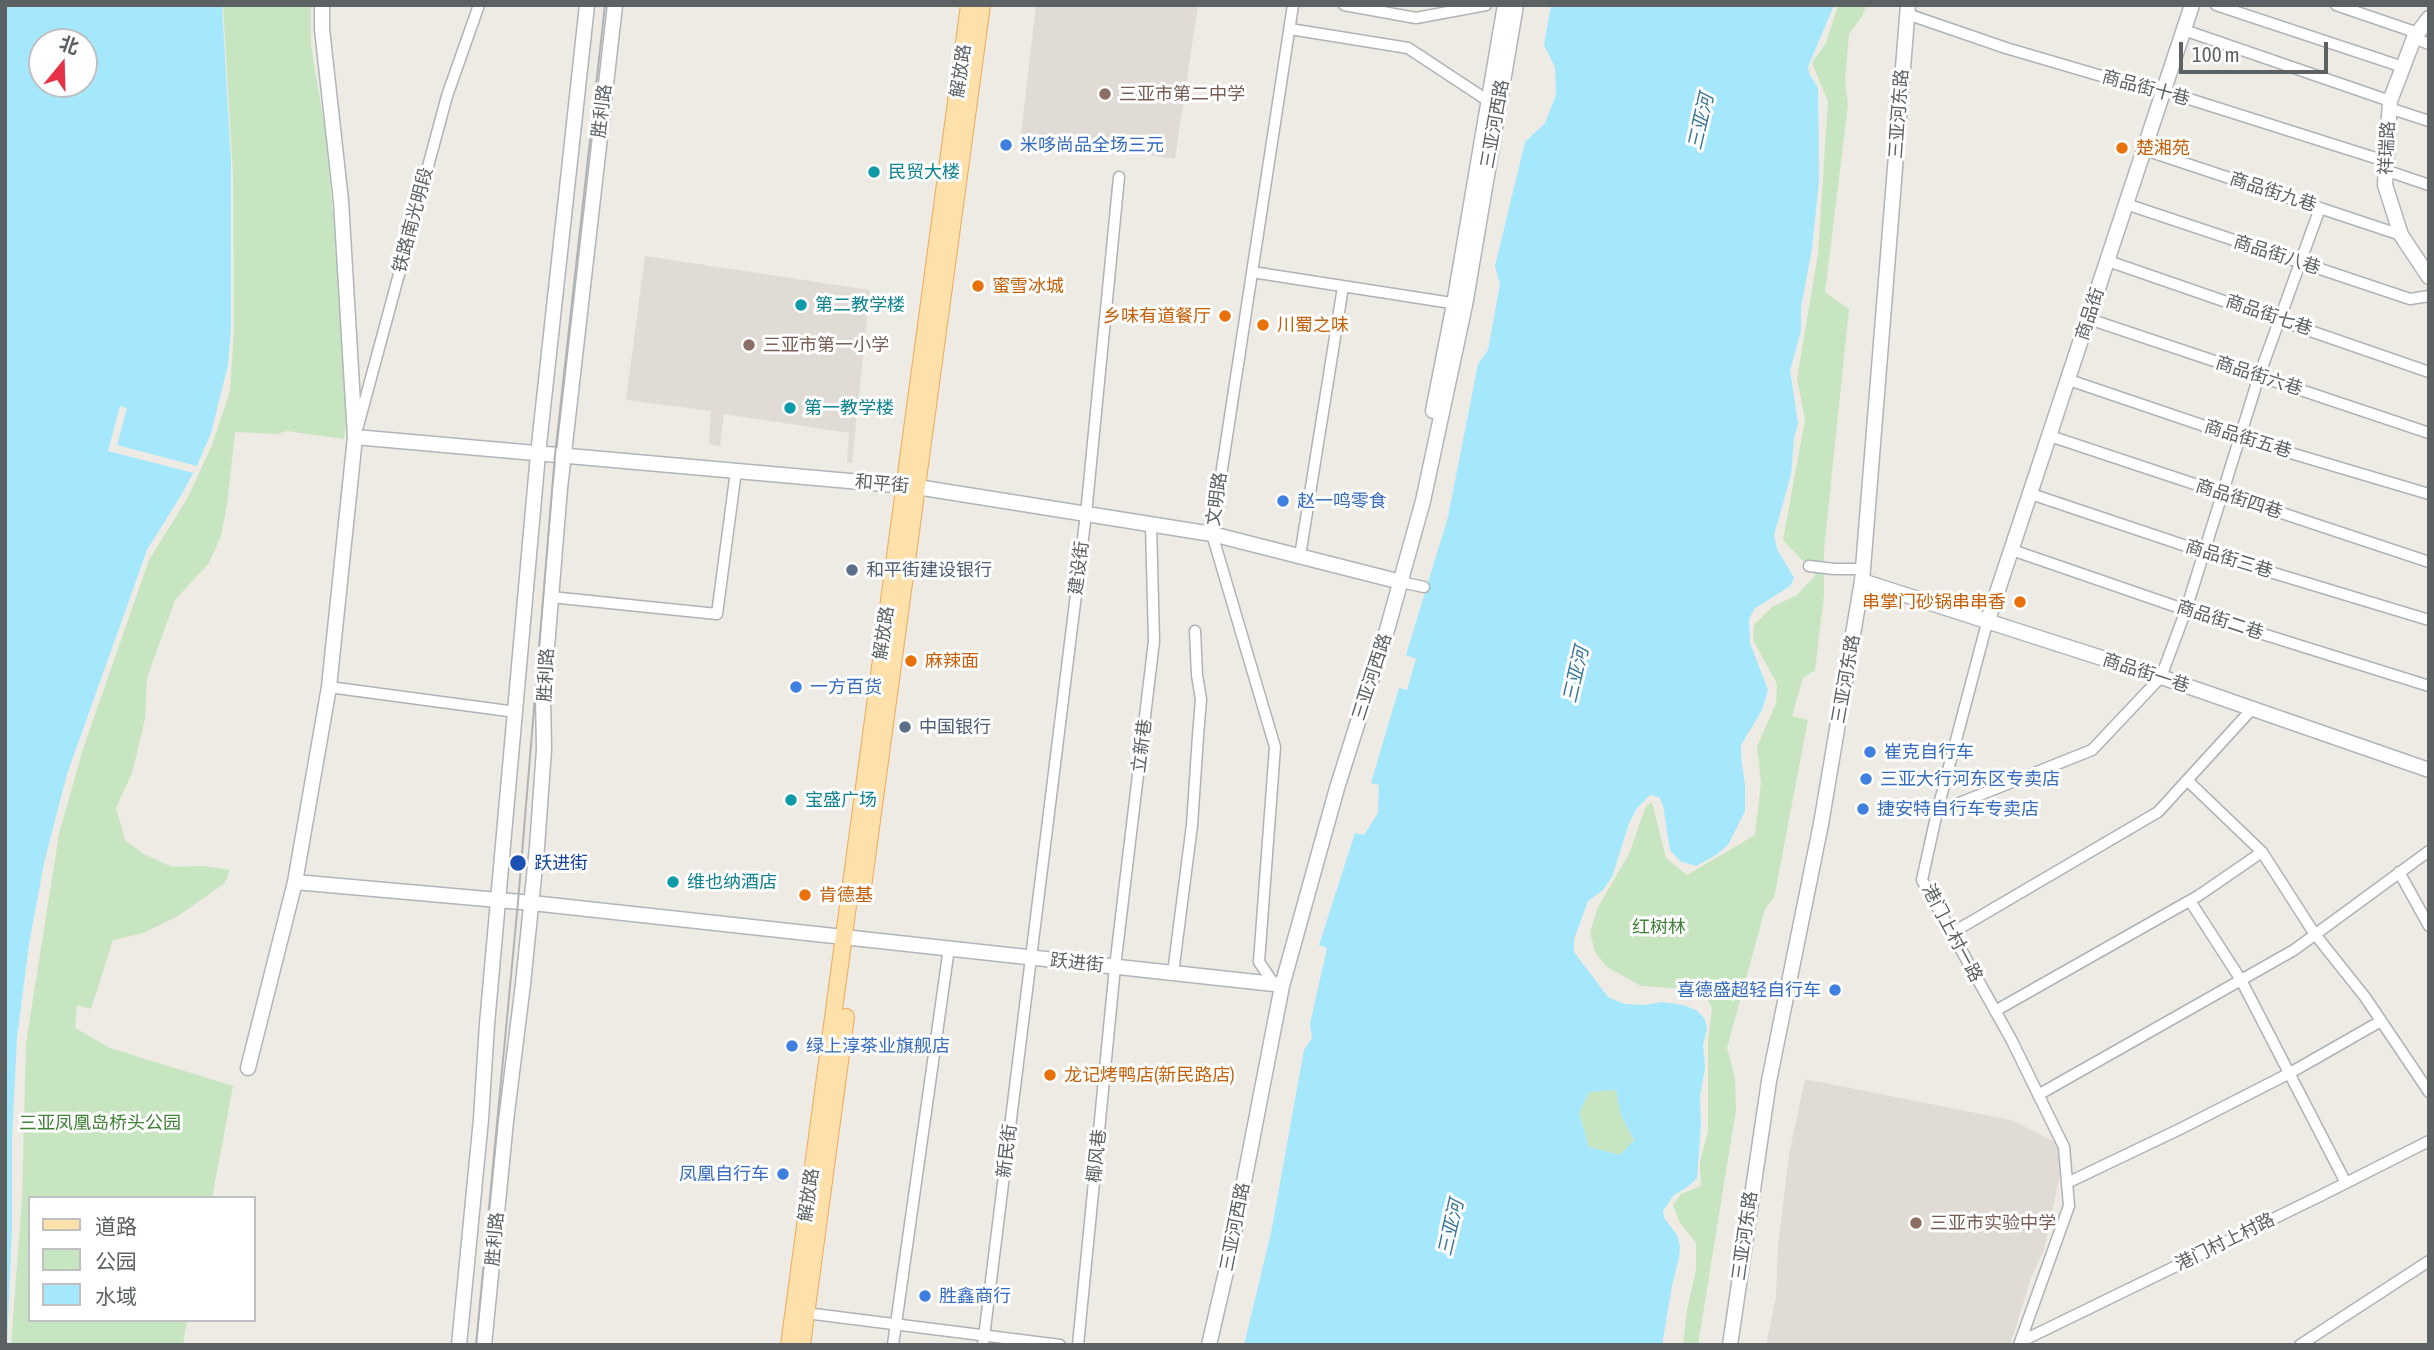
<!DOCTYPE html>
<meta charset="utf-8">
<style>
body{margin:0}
#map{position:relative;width:2434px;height:1350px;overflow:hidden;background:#eeeae4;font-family:"Asap Condensed","Noto Sans SC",sans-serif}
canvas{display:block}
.frame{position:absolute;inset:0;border:7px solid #5c6164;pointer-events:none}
.legend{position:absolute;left:28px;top:1196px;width:228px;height:126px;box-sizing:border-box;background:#fff;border:2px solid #bec0c1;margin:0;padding:9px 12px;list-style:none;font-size:21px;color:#5c6164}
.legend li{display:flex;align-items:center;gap:14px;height:35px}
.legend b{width:35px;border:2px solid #bec0c1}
.north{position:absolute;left:28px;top:28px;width:70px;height:70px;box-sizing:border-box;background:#fff;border:2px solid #bec0c1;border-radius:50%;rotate:19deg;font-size:19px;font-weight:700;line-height:28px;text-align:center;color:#5c6164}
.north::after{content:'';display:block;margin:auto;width:24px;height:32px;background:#e63247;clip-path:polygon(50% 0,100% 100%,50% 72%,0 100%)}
.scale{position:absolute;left:2179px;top:42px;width:149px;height:32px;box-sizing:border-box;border:4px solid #5c6164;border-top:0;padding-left:9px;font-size:21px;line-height:24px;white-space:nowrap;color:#5c6164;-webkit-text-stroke:5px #fff;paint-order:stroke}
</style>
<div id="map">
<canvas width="2434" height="1350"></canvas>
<div class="frame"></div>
<ul class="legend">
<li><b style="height:9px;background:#fee0aa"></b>道路</li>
<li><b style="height:19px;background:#c8e5c1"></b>公园</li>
<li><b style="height:19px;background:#a5e8fd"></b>水域</li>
</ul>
<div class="north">北</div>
<div class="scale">100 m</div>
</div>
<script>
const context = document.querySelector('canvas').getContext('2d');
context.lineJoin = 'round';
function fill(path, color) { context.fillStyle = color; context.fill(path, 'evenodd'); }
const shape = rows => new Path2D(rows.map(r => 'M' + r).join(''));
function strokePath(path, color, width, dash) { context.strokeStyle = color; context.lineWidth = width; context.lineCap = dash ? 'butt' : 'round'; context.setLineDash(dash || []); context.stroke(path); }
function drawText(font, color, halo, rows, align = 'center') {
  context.font = font + ' "Asap Condensed","Noto Sans SC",sans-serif'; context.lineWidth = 6; context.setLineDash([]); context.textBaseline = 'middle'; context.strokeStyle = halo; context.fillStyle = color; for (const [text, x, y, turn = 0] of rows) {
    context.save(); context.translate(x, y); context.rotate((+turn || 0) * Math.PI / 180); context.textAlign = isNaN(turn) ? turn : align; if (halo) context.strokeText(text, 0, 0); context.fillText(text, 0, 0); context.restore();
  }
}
fill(shape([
 [1036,5,1198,5,1175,159,1021,134],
 [645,256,870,290,852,463,847,462,849,433,724,414,720,446,709,444,711,411,626,400],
 [1805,1079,2011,1120,2057,1143,2061,1170,2044,1250,2032,1275,2010,1345,1766,1345,1776,1297,1778,1246,1789,1154]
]), '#e1dbd5');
fill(shape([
 [223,5,311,5,311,46,325,129,336,246,347,414,344,439,287,431,277,434,235,432,227,504,221,536,209,563,175,600,147,678,145,719,132,773,116,808,125,840,142,853,172,867,204,866,230,870,225,883,178,916,143,933,113,940,91,1009,77,1005,75,1028,110,1048,233,1086,212,1198,30,1198,30,1320,187,1320,183,1345,11,1345,22,1199,26,1043,59,834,83,749,149,560,188,497,212,445,230,391,234,328,233,174],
 [1838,5,1866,5,1863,15,1849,34,1845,80,1848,105,1825,292,1849,309,1824,550,1824,595,1815,670,1803,678,1792,716,1808,720,1774,898,1765,909,1727,1048,1735,1078,1736,1109,1698,1345,1683,1345,1687,1310,1696,1270,1696,1243,1680,1223,1673,1205,1681,1194,1701,1186,1700,1161,1708,1132,1708,1041,1712,1008,1707,998,1688,989,1641,986,1607,967,1595,952,1590,932,1598,907,1629,854,1646,806,1652,802,1666,858,1687,875,1755,835,1761,783,1757,746,1776,704,1777,684,1753,640,1754,625,1772,607,1797,595,1816,575,1783,540,1805,420,1797,378,1818,254,1828,101,1812,63,1826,43],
 [1616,1090,1621,1116,1634,1140,1621,1155,1589,1147,1579,1113,1589,1092]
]), '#c8e5c1');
fill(shape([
 [5,5,222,5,231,162,231,329,228,365,211,433,197,466,180,497,147,550,67,774,44,863,29,944,17,1038,12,1137,12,1228,7,1345,5,1345],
 [42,42,84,42,84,84,42,84],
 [1551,5,1834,5,1808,67,1809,73,1818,88,1819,181,1812,249,1801,307,1801,331,1790,370,1798,423,1794,438,1791,475,1774,535,1777,549,1794,578,1790,586,1754,609,1749,619,1750,643,1768,690,1762,710,1741,745,1741,756,1745,785,1745,811,1728,845,1716,855,1696,866,1680,861,1670,850,1663,805,1659,797,1650,795,1637,808,1629,823,1612,877,1603,890,1588,901,1574,939,1574,952,1608,997,1624,1004,1644,1005,1662,1002,1683,1005,1696,1010,1705,1019,1707,1029,1703,1045,1705,1067,1700,1097,1701,1124,1697,1178,1690,1185,1673,1196,1663,1211,1664,1218,1677,1235,1680,1246,1679,1258,1672,1286,1662,1345,1244,1345,1271,1233,1304,1050,1312,1038,1310,1024,1327,948,1319,945,1355,833,1364,835,1378,813,1379,785,1371,783,1399,688,1407,690,1416,659,1406,655,1448,517,1478,364,1488,350,1500,284,1495,266,1525,142,1545,123,1556,95,1555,67,1544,45],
 [1616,1090,1621,1116,1634,1140,1620,1155,1589,1147,1579,1113,1589,1092]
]), '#a5e8fd');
fill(shape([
 [120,406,127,408,117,445,197,466,194,473,108,451]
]), '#eeeae4');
const street = shape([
 [1344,5,1416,18,1486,5],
 [2216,5,2403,67],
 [2336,5,2418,33],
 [1907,14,2006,48,2115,80,2164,91,2385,161],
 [1290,29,1408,48,1493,104],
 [2184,30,2390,101],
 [2414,38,2429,44],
 [2389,108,2429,121],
 [2145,150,2401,235],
 [2385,170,2429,185],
 [2126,204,2410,299,2429,296],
 [2108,261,2429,372],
 [1252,272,1458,304],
 [2089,319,2429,433],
 [2069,380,2240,438,2429,494],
 [358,426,447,96,479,5],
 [2050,436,2429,562],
 [2031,494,2204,552,2429,620],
 [2012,550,2186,610,2429,686],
 [1300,556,1343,287],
 [1809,566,1834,569,1863,569],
 [1401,582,1424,587],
 [551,597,717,614,736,471],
 [1987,623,1937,812,1922,880,2011,1039,2064,1147,2069,1206,2019,1345],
 [329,687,516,712],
 [2188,781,2262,852,2314,933,2365,997,2429,1092],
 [1937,812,2092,750,2161,677,2186,610,2259,376,2320,208],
 [2399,872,2429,926],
 [2190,901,2241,980,2346,1183],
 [1950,934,2158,812,2252,709],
 [1173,973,1192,825,1198,736,1201,699,1197,675,1195,631],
 [1274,984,1259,962,1275,747,1212,534,1293,5],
 [1995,1011,2198,896,2262,852],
 [2038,1095,2294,950,2429,851],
 [2067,1183,2180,1129,2290,1073,2381,1021],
 [806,1313,1060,1345],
 [2020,1342,2320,1196,2429,1141],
 [893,1345,949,948],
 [983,1345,1086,514,1119,177],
 [1078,1345,1115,967,1154,641,1151,524],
 [2300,1345,2429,1261]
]);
const secondary = shape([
 [2429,18,2414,38,2390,101,2385,185,2401,235,2429,277],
 [1433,411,1454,304,1505,5],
 [355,437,917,487,1212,534,1401,582],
 [1862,581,2161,677,2429,770],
 [1987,623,2192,5],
 [295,882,532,903,1274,984],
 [248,1068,295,882,329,687,355,437,341,201,322,29,322,5],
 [459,1345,481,1119,487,1024,538,454,587,5],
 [484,1345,506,1121,523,984,537,847,544,749,543,696,560,488,615,5],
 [1209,1345,1229,1259,1282,986,1337,788,1387,630,1423,501,1465,305,1516,5],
 [1730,1345,1769,1081,1821,824,1862,581,1908,5]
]);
const primary = shape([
 [863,887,982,5],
 [789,1345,969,5],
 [802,1345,846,1017]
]);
strokePath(street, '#afb3b6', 13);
strokePath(secondary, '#b0b5b9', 17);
strokePath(primary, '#efaa5c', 18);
strokePath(street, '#fff', 10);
strokePath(secondary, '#fff', 14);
strokePath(primary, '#fee0aa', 16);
strokePath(shape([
 [476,1345,518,902,555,455,605,5]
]), '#b1b2b2', 2);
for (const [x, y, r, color] of [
 [1105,94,7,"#8d6e63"],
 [1006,145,7,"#3f7fe0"],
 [2122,148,7,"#e8710a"],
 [874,172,7,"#0f9aa8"],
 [978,286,7,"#e8710a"],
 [801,305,7,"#0f9aa8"],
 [1225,316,7,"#e8710a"],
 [1263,325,7,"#e8710a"],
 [749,345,7,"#8d6e63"],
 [790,408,7,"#0f9aa8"],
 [1283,501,7,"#3f7fe0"],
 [852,570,7,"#5c6f8a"],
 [2020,602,7,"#e8710a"],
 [911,661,7,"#e8710a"],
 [796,687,7,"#3f7fe0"],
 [905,727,7,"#5c6f8a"],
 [1870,752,7,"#3f7fe0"],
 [1866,779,7,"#3f7fe0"],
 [791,800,7,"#0f9aa8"],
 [1863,809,7,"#3f7fe0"],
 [518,863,9,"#1a4fb4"],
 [673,882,7,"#0f9aa8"],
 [805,895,7,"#e8710a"],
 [1835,990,7,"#3f7fe0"],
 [792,1046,7,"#3f7fe0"],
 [1050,1075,7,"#e8710a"],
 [783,1174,7,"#3f7fe0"],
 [1916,1223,7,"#8d6e63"],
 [925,1296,7,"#3f7fe0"]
]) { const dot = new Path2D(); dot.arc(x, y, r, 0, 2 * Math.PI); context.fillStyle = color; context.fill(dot); strokePath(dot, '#fff', 2.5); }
drawText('18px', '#5c6164', '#fff', [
 ["解放路",961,71,-82],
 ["商品街十巷",2146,88,15],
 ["胜利路",602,111,-83],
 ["三亚河东路",1899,114,-86],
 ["三亚河西路",1495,124,-80],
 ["祥瑞路",2387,148,-87],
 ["商品街九巷",2273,192,18],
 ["铁路南光明段",413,220,-75],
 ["商品街八巷",2277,255,18],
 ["商品街",2090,314,-72],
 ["商品街七巷",2269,315,19],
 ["商品街六巷",2259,376,18],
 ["商品街五巷",2248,439,17],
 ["和平街",882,484,5],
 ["文明路",1217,499,-82],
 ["商品街四巷",2239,499,18],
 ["商品街三巷",2229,559,17],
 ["建设街",1079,568,-83],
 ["商品街二巷",2220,620,18],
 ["解放路",884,633,-82],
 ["商品街一巷",2146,673,18],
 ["胜利路",546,675,-87],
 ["三亚河西路",1372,677,-72],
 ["三亚河东路",1846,679,-80],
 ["立新巷",1142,746,-83],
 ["港门上村一路",1952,933,62],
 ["跃进街",1077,963,6],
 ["新民街",1007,1151,-83],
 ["椰风巷",1097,1156,-84],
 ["解放路",809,1195,-82],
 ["三亚河西路",1235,1227,-79],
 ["三亚河东路",1745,1236,-82],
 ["胜利路",495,1239,-85],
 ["港门村上村路",2225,1242,-26]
]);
drawText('18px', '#785e54', '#fff', [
 ["三亚市第二中学",1119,94],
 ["三亚市第一小学",763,345],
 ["三亚市实验中学",1930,1223]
], 'left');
drawText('18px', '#366cbe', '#fff', [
 ["米哆尚品全场三元",1020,145],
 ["赵一鸣零食",1297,501],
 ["一方百货",810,687],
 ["崔克自行车",1884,752],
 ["三亚大行河东区专卖店",1880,779],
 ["捷安特自行车专卖店",1877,809],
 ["喜德盛超轻自行车",1821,990,"right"],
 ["绿上淳茶业旗舰店",806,1046],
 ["凤凰自行车",769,1174,"right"],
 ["胜鑫商行",939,1296]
], 'left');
drawText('18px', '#c56008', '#fff', [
 ["楚湘苑",2136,148],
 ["蜜雪冰城",992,286],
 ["乡味有道餐厅",1211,316,"right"],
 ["川蜀之味",1277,325],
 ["串掌门砂锅串串香",2006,602,"right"],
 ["麻辣面",925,661],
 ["肯德基",819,895],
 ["龙记烤鸭店(新民路店)",1064,1075]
], 'left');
drawText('18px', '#0d838f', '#fff', [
 ["民贸大楼",888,172],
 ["第二教学楼",815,305],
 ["第一教学楼",804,408],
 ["宝盛广场",805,800],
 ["维也纳酒店",687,882]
], 'left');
drawText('18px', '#4e5e75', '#fff', [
 ["和平街建设银行",866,570],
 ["中国银行",919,727]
], 'left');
drawText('18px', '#164399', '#fff', [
 ["跃进街",534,863]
], 'left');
drawText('18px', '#408236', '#fff', [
 ["红树林",1659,927],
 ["三亚凤凰岛桥头公园",100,1123]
]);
drawText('italic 19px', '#3a7895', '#fff', [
 ["三亚河",1701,122,-77],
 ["三亚河",1576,675,-77],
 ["三亚河",1451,1228,-77]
]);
</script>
